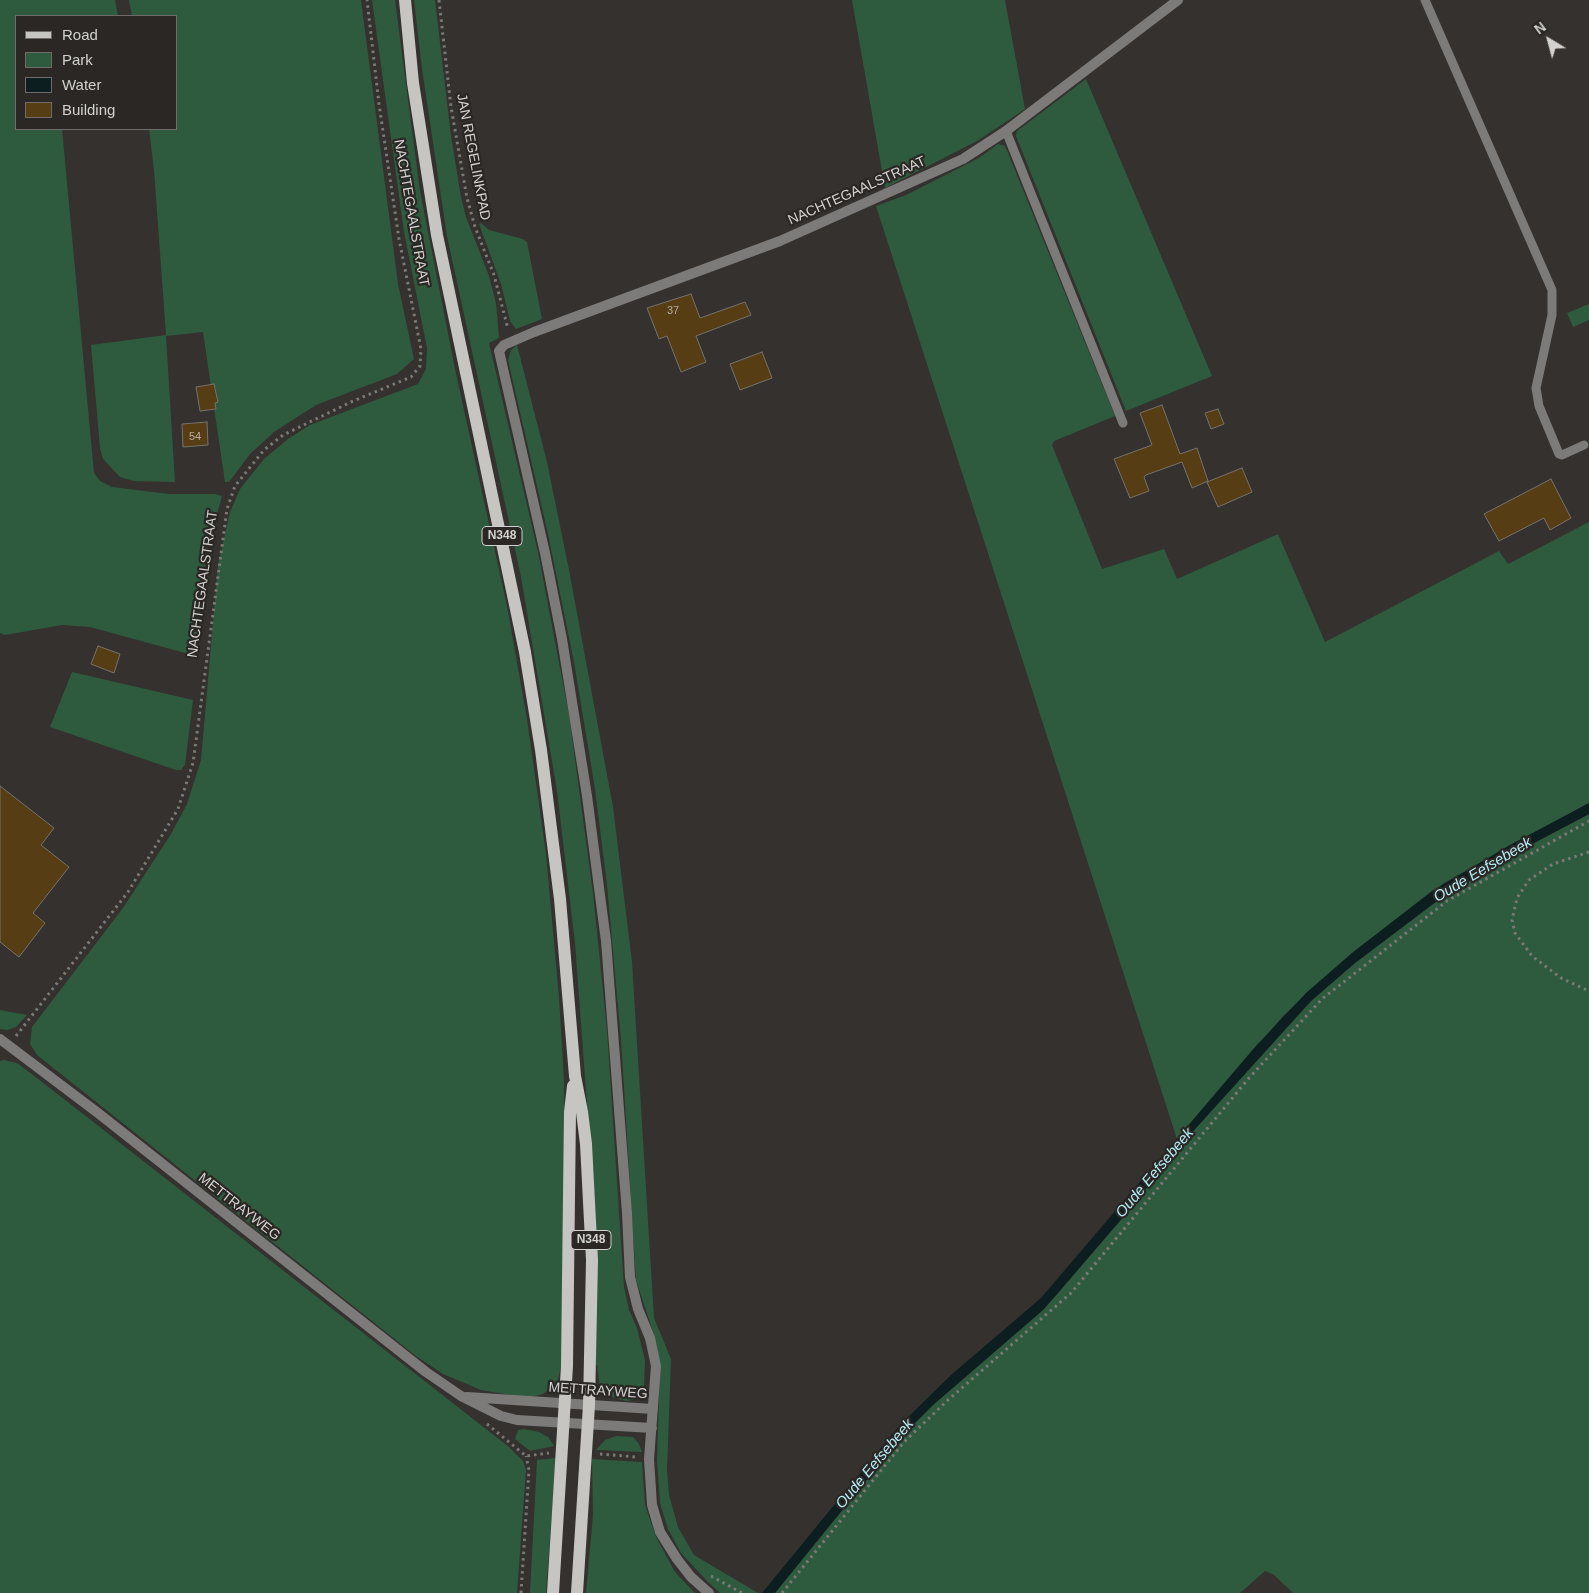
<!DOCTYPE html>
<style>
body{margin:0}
#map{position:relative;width:1589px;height:1593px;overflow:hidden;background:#34312e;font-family:Arial,sans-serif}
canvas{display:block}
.legend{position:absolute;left:15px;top:15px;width:162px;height:115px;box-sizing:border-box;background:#2a2724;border:1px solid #6e6b69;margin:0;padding:6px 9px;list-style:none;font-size:15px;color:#d3d2d0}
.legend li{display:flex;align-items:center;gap:10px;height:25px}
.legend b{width:25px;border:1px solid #6e6b69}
.north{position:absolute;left:1524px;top:15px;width:50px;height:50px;-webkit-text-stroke:4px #2a2724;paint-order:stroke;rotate:323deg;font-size:14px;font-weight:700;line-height:20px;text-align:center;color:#d3d2d0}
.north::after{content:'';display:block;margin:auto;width:18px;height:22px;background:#d3d2d0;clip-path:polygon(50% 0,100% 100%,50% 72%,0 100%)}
</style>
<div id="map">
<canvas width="1589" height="1593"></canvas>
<ul class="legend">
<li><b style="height:6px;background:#c7c5c1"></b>Road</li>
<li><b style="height:14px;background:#2e5b3e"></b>Park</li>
<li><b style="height:14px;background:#0d1e20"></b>Water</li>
<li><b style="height:14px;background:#573d13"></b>Building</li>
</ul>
<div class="north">N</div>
</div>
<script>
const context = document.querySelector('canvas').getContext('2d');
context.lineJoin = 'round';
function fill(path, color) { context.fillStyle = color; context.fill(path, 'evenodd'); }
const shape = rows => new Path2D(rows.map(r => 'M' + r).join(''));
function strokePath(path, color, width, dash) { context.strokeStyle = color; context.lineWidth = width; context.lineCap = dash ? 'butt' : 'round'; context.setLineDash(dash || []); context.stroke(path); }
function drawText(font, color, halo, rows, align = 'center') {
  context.font = font + ' Arial,sans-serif'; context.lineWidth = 4.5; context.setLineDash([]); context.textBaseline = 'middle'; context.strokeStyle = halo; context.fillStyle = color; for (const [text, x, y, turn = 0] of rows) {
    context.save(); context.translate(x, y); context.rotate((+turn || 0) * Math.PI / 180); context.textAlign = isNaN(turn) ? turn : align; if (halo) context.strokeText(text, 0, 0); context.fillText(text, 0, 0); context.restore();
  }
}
fill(shape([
 [0,0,115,0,118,16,16,16,16,129,62,129,94,473,100,481,112,487,169,494,215,494,222,496,209,543,203,578,196,656,90,627,62,625,5,635,0,633],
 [129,0,361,0,398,284,414,359,397,374,316,405,274,432,250,454,229,482,225,482,203,332,166,336,175,482,134,481,120,477,103,459,100,448,91,345,166,335,154,170,149,129,176,129,176,16,132,16],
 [372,0,395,0,420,191,455,369,507,606,527,719,546,854,559,997,564,1080,565,1181,562,1361,558,1380,553,1386,543,1394,528,1398,481,1390,443,1374,416,1356,37,1055,30,1044,32,1027,123,908,171,834,187,804,201,760,218,566,230,512,240,489,264,459,288,439,310,425,418,384,426,369,427,348,404,232],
 [414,0,435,0,451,136,461,197,466,217,489,276,496,303,499,338,489,343,538,552,569,715,593,893,607,1030,624,1287,629,1310,637,1328,645,1360,644,1386,639,1399,626,1401,605,1395,600,1387,597,1365,595,1365,590,1144,575,943,557,791,521,577,447,236,422,69],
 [852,0,1005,0,1025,109,977,141,885,188],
 [1086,79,1212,376,1126,411,1016,136,1017,131],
 [998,144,1005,146,1008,153,1115,416,1054,441,1052,445,1102,569,1164,549,1177,579,1278,534,1325,642,1499,551,1508,564,1589,522,1589,803,1444,883,1352,953,1283,1016,1177,1139,876,206,906,195,979,158],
 [481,223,489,230,523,239,527,242,542,319,516,329,510,321,501,284,479,224],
 [1589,304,1589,320,1573,327,1567,313],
 [517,345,547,462,569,570,613,807,632,962,654,1318,671,1359,667,1470,669,1495,678,1527,694,1555,758,1593,720,1593,708,1582,681,1553,668,1529,660,1503,657,1460,660,1363,654,1335,636,1280,621,1040,607,885,595,789,574,662,548,534,508,360,511,350],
 [72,672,193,700,185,765,181,770,176,770,50,727],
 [1589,814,1589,1593,1293,1593,1273,1574,1265,1571,1240,1593,775,1593,904,1434,933,1405,1043,1310,1125,1215,1177,1149,1311,1001,1355,963,1441,898,1517,852],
 [0,1010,27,1015,16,1027,7,1030,0,1029],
 [4,1060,17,1063,37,1078,509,1447,523,1461,526,1470,517,1593,0,1593,0,1061],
 [524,1429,539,1432,548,1437,554,1446,530,1451,515,1439,518,1430],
 [616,1436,633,1437,639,1444,642,1452,596,1450,605,1440],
 [556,1458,546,1593,530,1593,537,1460],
 [592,1459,642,1462,645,1505,656,1537,675,1572,695,1593,586,1593,593,1515]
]), '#2e5b3e');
fill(shape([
 [1589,803,1589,814,1517,852,1441,898,1355,963,1311,1001,1177,1149,1125,1215,1058,1293,1043,1310,933,1405,904,1434,775,1593,762,1593,899,1426,951,1375,1041,1298,1255,1047,1306,993,1352,953,1432,891,1510,845]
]), '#0d1e20');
const building = shape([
 [691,294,700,318,745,302,751,315,696,336,706,362,681,372,667,336,659,339,647,308,691,294],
 [762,352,772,378,740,390,730,364,762,352],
 [214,384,218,402,215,403,216,409,200,411,196,387,214,384],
 [1162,405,1180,454,1197,448,1208,481,1192,488,1182,462,1146,475,1144,477,1149,491,1130,498,1114,459,1152,445,1140,413,1162,405],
 [1218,409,1224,424,1211,429,1205,413,1218,409],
 [207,422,208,445,183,447,182,424,207,422],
 [1242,468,1252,492,1218,507,1207,482,1242,468],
 [1551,479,1571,518,1550,530,1544,518,1499,541,1484,514,1551,479],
 [98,646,120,654,114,673,91,664,98,646],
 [0,786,54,828,41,845,69,867,33,913,45,923,19,957,0,942,0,786]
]);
fill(building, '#573d13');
strokePath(building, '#75726f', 1);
strokePath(shape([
 [439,0,451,107,467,198,475,227,494,275,508,329],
 [1589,852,1553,864,1529,880,1517,898,1512,920,1515,933,1532,956,1561,978,1589,991],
 [16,1036,128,892,178,809,193,763,227,509,235,486,264,450,283,435,351,402,411,377,420,366,421,349,399,239,379,104,367,0],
 [487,1424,526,1456,549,1453],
 [600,1454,636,1457],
 [711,1576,742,1593],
 [521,1593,529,1470,526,1456],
 [782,1593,904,1442,948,1400,1071,1293,1249,1078,1322,999,1447,901,1589,821]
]), '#7b7976', 3, [2.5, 4]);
strokePath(shape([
 [1425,0,1552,290,1552,315,1536,388,1539,406,1559,454,1562,455,1584,445],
 [1006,131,1123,423]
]), '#7c7b7a', 9);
strokePath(shape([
 [0,1039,98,1113,426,1372,461,1396,501,1416,517,1420,652,1428],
 [467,1397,653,1409],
 [709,1593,691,1577,677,1559,660,1532,652,1505,649,1459,656,1366,650,1338,638,1309,630,1277,627,1213,606,941,587,796,562,639,545,553,499,351,504,345,534,332,780,241,963,159,1006,131,1178,0]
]), '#7c7b7a', 10);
strokePath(shape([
 [405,0,413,83,437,235,525,652,541,750,560,899,575,1076,582,1112,586,1144,592,1260,589,1405,577,1593],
 [553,1593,567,1366,570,1112,573,1086]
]), '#c7c5c1', 12);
drawText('11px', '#b4ada1', null, [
 ["37",673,311],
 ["54",195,437]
]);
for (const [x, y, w] of [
 [502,536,40],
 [591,1240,40]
]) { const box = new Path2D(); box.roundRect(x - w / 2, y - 9.5, w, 19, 4); context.fillStyle = '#2a2724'; context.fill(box); strokePath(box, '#d3d2d0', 1); }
drawText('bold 12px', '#d3d2d0', null, [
 ["N348",502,536],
 ["N348",591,1240]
]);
drawText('14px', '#d3d2d0', '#2a2724', [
 ["JAN REGELINKPAD",473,157,79],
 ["NACHTEGAALSTRAAT",857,191,-24],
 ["NACHTEGAALSTRAAT",411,213,80],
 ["NACHTEGAALSTRAAT",203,584,-82],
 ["METTRAYWEG",239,1207,38],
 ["METTRAYWEG",598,1391,4]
]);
drawText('italic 15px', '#b4ebf5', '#2a2724', [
 ["Oude Eefsebeek",1483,870,-31],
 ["Oude Eefsebeek",1155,1173,-50],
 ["Oude Eefsebeek",875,1464,-50]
]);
</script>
